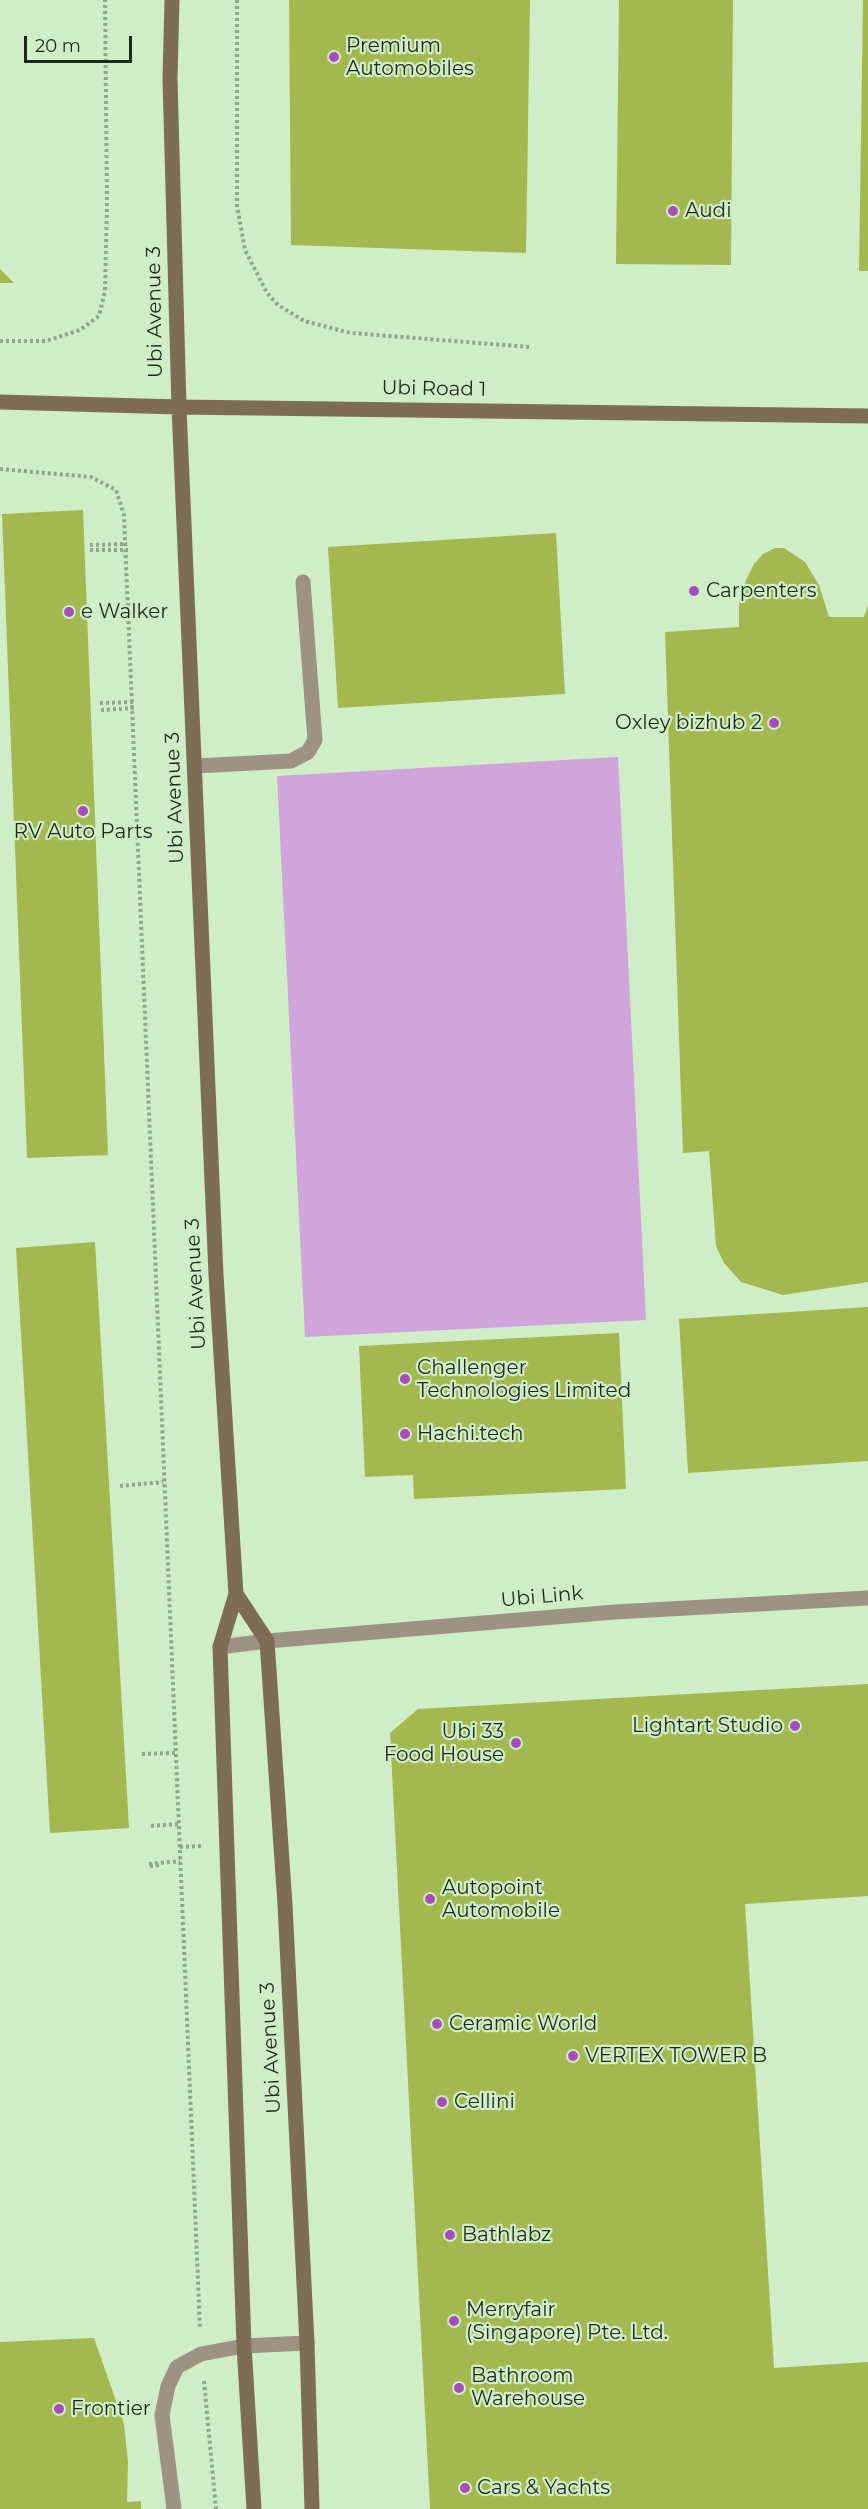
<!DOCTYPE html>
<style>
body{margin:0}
#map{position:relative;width:868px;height:2509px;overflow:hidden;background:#cfedc7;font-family:Montserrat,sans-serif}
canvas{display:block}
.scale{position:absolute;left:24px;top:36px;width:108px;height:27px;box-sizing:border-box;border:3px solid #1e291b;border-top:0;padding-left:8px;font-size:18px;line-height:21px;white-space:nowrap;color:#1e291b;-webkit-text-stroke:4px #cfedc7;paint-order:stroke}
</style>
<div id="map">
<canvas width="868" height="2509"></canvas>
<div class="scale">20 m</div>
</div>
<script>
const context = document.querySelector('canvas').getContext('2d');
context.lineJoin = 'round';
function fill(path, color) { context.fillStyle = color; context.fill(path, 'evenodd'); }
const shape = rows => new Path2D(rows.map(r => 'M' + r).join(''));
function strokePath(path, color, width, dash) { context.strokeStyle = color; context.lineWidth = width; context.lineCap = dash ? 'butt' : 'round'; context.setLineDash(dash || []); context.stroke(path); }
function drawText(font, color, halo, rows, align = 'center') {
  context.font = font + ' Montserrat,sans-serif'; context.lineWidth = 4.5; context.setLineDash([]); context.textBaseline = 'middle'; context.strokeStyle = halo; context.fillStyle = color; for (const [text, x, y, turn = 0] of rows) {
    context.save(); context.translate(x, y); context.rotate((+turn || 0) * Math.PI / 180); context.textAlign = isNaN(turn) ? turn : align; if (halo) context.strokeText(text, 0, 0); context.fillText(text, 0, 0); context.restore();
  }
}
fill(shape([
 [618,757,646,1320,305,1337,277,776]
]), '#cfa5db');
fill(shape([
 [289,0,530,0,526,253,291,245],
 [619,0,733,0,731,265,616,264],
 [863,0,868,0,868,271,859,271],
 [0,269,14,283,0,283],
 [83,510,108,1155,27,1158,2,514],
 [556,533,565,694,338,708,328,547],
 [775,548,784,548,805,562,819,585,829,617,864,617,868,605,868,1282,783,1295,741,1282,724,1263,716,1246,709,1151,683,1153,665,632,739,627,739,604,746,580,754,564,763,554],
 [95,1242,129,1828,50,1833,16,1248],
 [868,1307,868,1461,688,1473,679,1319],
 [619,1333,626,1489,414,1499,413,1475,365,1477,359,1346],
 [868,1684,868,1896,745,1904,774,2368,868,2362,868,2509,430,2509,390,1733,418,1709],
 [94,2338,124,2424,128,2462,127,2502,141,2501,141,2509,0,2509,0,2342]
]), '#a3b84f');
strokePath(shape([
 [237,0,237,206,245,250,267,293,278,305,304,321,351,333,530,347],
 [0,341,46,341,80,330,99,316,105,291,107,203,105,0],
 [0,469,91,477,116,490,124,515,200,2329],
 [90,545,127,544],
 [90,550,128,550],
 [100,703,134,702],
 [101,710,134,708],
 [120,1486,163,1482],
 [142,1754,175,1753],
 [151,1826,178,1824],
 [180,1847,203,1846],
 [149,1864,180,1861],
 [150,1866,161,1865],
 [204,2381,216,2509]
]), '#8fa789', 4, [3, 3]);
strokePath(shape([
 [195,766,291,761,308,752,315,740,303,582],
 [174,2509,162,2415,168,2386,177,2367,201,2354,244,2346,307,2343]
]), '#9e9383', 15);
strokePath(shape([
 [220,1647,267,1641,615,1612,868,1598]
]), '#9e9383', 15);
strokePath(shape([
 [172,0,170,79,179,407,216,1275,236,1594,220,1647,244,2346,254,2509],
 [0,402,179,407,868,416],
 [236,1594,267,1641,285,1905,307,2343,312,2509]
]), '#7d6d55', 15);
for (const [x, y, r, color] of [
 [334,57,6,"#a54ebb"],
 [673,211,6,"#a54ebb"],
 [694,591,6,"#a54ebb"],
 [69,612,6,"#a54ebb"],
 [774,723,6,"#a54ebb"],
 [83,811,6,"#a54ebb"],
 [405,1379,6,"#a54ebb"],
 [405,1434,6,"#a54ebb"],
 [795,1726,6,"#a54ebb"],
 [516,1743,6,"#a54ebb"],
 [430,1899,6,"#a54ebb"],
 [437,2024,6,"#a54ebb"],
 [573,2056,6,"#a54ebb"],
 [442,2102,6,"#a54ebb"],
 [450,2235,6,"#a54ebb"],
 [454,2321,6,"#a54ebb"],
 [459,2388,6,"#a54ebb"],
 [59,2409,6,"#a54ebb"],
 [465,2488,6,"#a54ebb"]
]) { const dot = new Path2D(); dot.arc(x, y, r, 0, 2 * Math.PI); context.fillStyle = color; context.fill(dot); strokePath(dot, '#cfedc7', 2); }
drawText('20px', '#1e291b', '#cfedc7', [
 ["Premium",346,46],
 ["Automobiles",346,69],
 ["Audi",685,211],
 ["Carpenters",706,591],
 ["e Walker",81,612],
 ["Oxley bizhub 2",762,723,"right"],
 ["RV Auto Parts",83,832,"center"],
 ["Challenger",417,1368],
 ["Technologies Limited",417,1391],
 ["Hachi.tech",417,1434],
 ["Lightart Studio",783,1726,"right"],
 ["Ubi 33",504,1732,"right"],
 ["Food House",504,1755,"right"],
 ["Autopoint",442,1888],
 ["Automobile",442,1911],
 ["Ceramic World",449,2024],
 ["VERTEX TOWER B",585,2056],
 ["Cellini",454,2102],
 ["Bathlabz",462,2235],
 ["Merryfair",466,2310],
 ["(Singapore) Pte. Ltd.",466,2333],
 ["Bathroom",471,2376],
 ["Warehouse",471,2399],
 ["Frontier",71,2409],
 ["Cars & Yachts",477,2488]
], 'left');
drawText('20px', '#1e291b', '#cfedc7', [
 ["Ubi Avenue 3",155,312,-91],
 ["Ubi Road 1",434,389,1],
 ["Ubi Avenue 3",175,798,-92],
 ["Ubi Avenue 3",196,1284,-93],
 ["Ubi Link",542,1597,-5],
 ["Ubi Avenue 3",271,2048,-93]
]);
</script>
